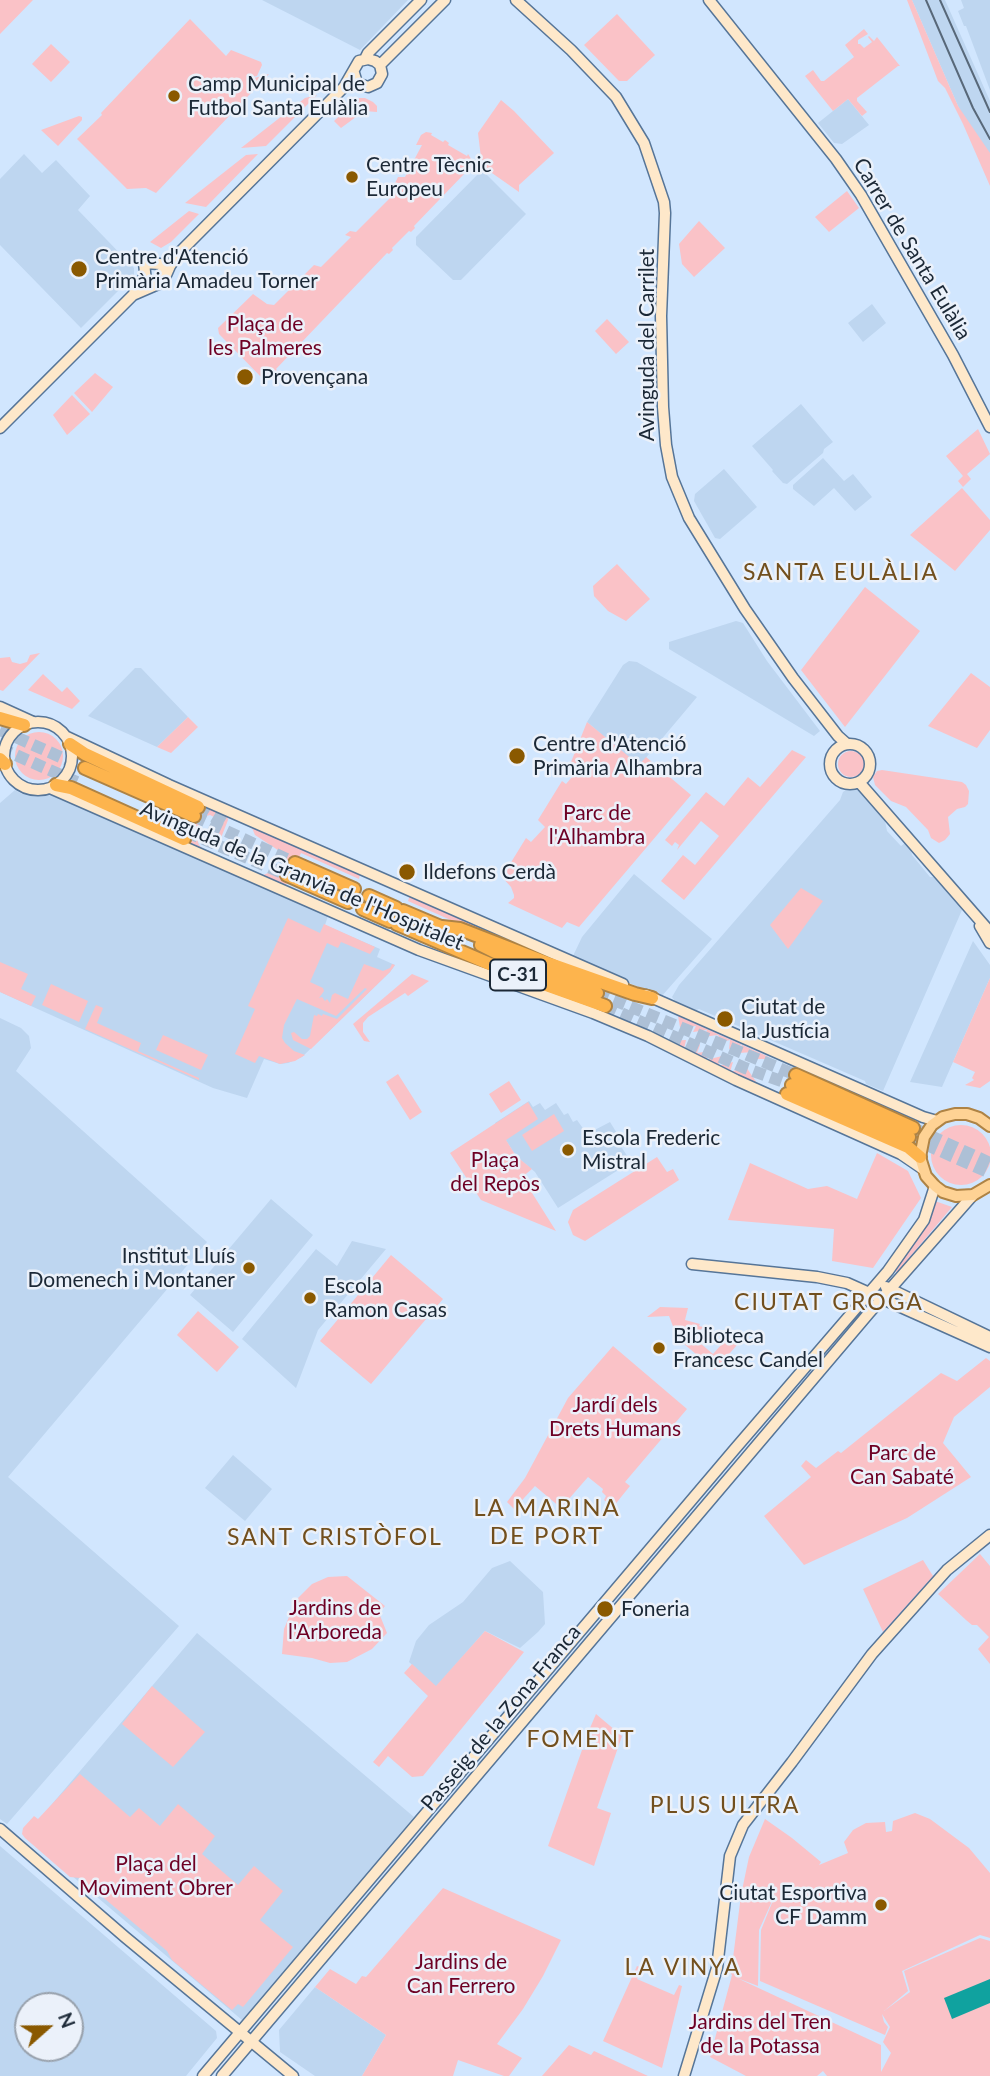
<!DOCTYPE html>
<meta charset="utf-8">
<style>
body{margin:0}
#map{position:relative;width:990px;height:2076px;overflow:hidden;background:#d1e6fe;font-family:Lato,sans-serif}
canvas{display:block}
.north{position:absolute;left:14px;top:1992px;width:70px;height:70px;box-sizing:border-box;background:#ebf1fa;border:2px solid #98a1ac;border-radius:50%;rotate:69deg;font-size:19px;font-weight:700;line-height:28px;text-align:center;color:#1b2836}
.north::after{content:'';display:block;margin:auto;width:24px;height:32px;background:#8a5900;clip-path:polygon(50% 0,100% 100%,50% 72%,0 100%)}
</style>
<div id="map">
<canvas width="990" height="2076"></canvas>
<div class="north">N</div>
</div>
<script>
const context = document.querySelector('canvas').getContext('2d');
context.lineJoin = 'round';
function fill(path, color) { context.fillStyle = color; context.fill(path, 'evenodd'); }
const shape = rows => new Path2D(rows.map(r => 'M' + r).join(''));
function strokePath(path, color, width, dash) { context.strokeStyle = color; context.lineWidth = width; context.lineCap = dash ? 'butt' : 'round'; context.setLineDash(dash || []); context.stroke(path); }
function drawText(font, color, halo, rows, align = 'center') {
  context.font = font + ' Lato,sans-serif'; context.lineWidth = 5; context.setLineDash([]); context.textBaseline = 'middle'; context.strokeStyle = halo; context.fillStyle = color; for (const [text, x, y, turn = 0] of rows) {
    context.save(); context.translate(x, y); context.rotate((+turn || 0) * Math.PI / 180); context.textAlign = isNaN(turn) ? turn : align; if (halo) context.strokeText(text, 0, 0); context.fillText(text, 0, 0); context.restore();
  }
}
fill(shape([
 [262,0,408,0,360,50],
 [912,0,945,0,990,101,990,168,958,106],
 [961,0,990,0,990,90,966,26,964,26,958,11,964,8],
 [848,99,869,125,842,144,834,143,818,123],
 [24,154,42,173,56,160,90,196,78,210,134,268,134,275,81,328,0,245,0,179],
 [482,170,526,214,461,280,453,280,416,245,416,237],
 [872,304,886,323,863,342,848,323],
 [801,404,833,442,824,449,823,453,787,484,783,483,772,471,773,470,752,446],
 [823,458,844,481,853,474,872,497,855,511,834,488,814,506,793,489,793,485],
 [724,469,757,507,720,539,715,538,694,501,695,494],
 [736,621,743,623,767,661,820,731,814,736,669,649,669,642],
 [629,661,637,662,697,697,639,766,587,722,623,665],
 [135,668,141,668,188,717,157,747,88,716],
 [851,786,856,788,885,821,887,831,901,846,905,843,911,850,912,855,930,877,935,877,960,905,962,910,883,1091,866,1084,865,1081,699,1009,696,1010,675,1001,672,997,679,985,840,800,843,792],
 [15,790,22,794,34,796,53,795,64,798,328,916,325,925,380,949,377,957,395,965,390,972,302,1057,288,1063,280,1064,264,1059,247,1098,213,1088,0,992,0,803],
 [634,874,712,939,661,997,575,959,573,956,582,937],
 [973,941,990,965,990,978,942,1087,910,1082],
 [0,1018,21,1028,29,1036,31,1048,16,1071,207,1242,8,1477,179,1626,7,1824,0,1819],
 [529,1101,533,1107,540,1103,545,1110,556,1103,564,1115,568,1113,573,1122,577,1120,587,1134,610,1122,618,1135,615,1137,631,1162,558,1208,535,1172,516,1156,495,1123],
 [271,1199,313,1235,233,1332,190,1295],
 [352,1241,386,1249,318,1330,296,1388,242,1339,316,1249,337,1266],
 [233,1455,272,1489,245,1521,205,1488],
 [510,1561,543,1592,545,1624,538,1632,520,1648,485,1631,436,1687,409,1662,416,1641,429,1625,463,1602,492,1568],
 [197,1633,414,1817,242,2020,25,1836],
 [0,1846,216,2031,217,2038,186,2076,0,2076],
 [28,2006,70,2006,70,2048,28,2048],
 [315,1987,386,2035,362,2076,315,2076,280,2052,279,2030]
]), '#bed6f0');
fill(shape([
 [0,0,33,0,0,34],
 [907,0,912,0,958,106,990,153,990,186,963,124,945,88,938,81],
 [617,14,655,55,627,81,619,81,584,45],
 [190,19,226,56,231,50,261,62,262,65,257,76,247,78,247,80,269,74,156,193,146,188,127,189,77,139,102,115,101,113],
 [864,29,868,34,858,40,858,44,860,44,864,48,872,42,868,37,869,36,874,41,877,37,900,66,898,66,857,98,857,101,867,112,862,116,848,99,833,111,805,76,813,70,821,81,824,81,854,57,845,45],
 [51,44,70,62,51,82,32,64],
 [317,95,266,146,241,148,305,98],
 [359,98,365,98,373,102,377,106,377,112,364,111,341,128,334,121],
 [501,100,514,111,554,153,519,185,519,192,482,166,478,133],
 [79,116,82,117,82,120,58,146,41,130],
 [426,132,432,133,431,135,443,142,445,140,449,143,448,145,467,156,468,154,473,162,470,171,467,174,465,173,414,226,415,228,411,232,409,231,392,248,393,250,389,254,387,253,276,369,277,370,269,379,263,379,219,334,218,328,253,294,267,304,274,305,314,265,321,267,351,237,345,235,350,231,356,232,396,192,401,183,395,183,398,177,405,177,422,145,416,145,421,135],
 [258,154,206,207,185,203,246,155],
 [847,191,859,208,829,232,815,217],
 [189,211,199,214,171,242,161,248,150,242],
 [699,221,725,248,694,277,682,264,679,244],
 [607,319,629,342,616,354,595,331],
 [95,373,113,387,92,412,74,393],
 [72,395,90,414,67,435,53,415],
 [978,429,990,454,967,474,971,479,963,487,958,481,963,476,946,456],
 [962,488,990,520,990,530,955,571,910,535],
 [617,564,650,599,626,621,608,611,594,596,593,586],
 [865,587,920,631,845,727,801,670],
 [40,653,3,691,0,690,0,658,10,657,12,662,20,664,27,662,30,655],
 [971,673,990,687,990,730,977,748,928,726],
 [43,674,62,692,67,687,80,701,72,709,28,690],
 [188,717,198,727,171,753,157,747],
 [587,722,639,765,646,757,691,795,579,927,567,922,562,928,508,903,514,898,514,895,511,887,502,877,526,838,531,842,545,827,538,820,562,781,566,784,578,770,571,762],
 '15 756a24 24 0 1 1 48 0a24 24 0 1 1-48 0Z',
 [792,750,806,757,684,900,661,881,683,855,695,865,719,836,701,821,677,850,679,845,675,842,672,846,665,840,706,792,724,806,748,777,760,787],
 '838 764a13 13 0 1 1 26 0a13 13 0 1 1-26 0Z',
 [882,770,962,782,966,785,969,791,968,804,965,807,957,809,948,817,950,834,945,840,939,843,931,838,928,830,906,807,891,801,875,785,873,777,877,771],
 [141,775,227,814,228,820,219,843,215,840,214,836,218,824,216,818,210,815,203,817,199,826,197,839,199,845,204,850,203,851,184,842,200,805],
 [253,825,360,874,359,879,301,853,285,887,261,876,268,873,274,874,280,873,287,856,255,835,252,828],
 [801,888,823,901,788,949,770,925],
 [410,895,569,966,473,930,408,901],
 [288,918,320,933,324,924,375,947,370,954,341,942,338,948,327,943,310,982,323,988,324,991,319,998,322,997,325,1001,327,999,330,1003,332,995,335,993,348,999,364,964,383,971,390,968,392,964,395,965,390,972,311,1049,293,1040,291,1033,294,1032,302,1039,307,1039,310,1036,314,1015,317,1016,318,1014,322,1016,323,1014,337,1019,367,989,365,988,336,1016,297,999,284,1025,282,1038,285,1043,294,1051,305,1055,295,1061,280,1064,259,1056,255,1063,235,1054,255,1009,248,1006],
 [0,962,28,974,21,989,36,996,31,1006,0,992],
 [412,974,429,981,408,996,405,993,368,1017,363,1023,363,1032,370,1042,364,1041,353,1024],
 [990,978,990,1081,980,1088,965,1085,974,1080,972,1078,975,1072,953,1062],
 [51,984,88,1001,79,1022,42,1005],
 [96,1005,103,1008,97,1023,141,1043,138,1051,199,1078,199,1080,85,1029],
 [678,1016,769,1057,768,1059,750,1059,753,1052,739,1053,742,1045,729,1049,730,1040,717,1043,716,1043,719,1036,717,1035,704,1037,707,1030,693,1032,696,1026,680,1027],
 [163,1035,208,1055,201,1070,156,1050],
 [685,1040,686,1040,684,1049,699,1044,700,1045,697,1053,710,1051,706,1060,722,1056,718,1066,733,1062,730,1072,746,1067,757,1083,756,1085,670,1043,671,1041],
 [398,1074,422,1112,410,1120,386,1082],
 [509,1081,521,1100,501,1113,489,1094],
 [528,1102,538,1119,506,1140,516,1156,532,1169,522,1177,556,1231,481,1200,450,1153],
 [554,1114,564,1131,532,1151,522,1135],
 '931 1155a30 30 0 1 1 60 0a30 30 0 1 1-60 0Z',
 [877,1153,908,1171,921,1198,873,1268,832,1261,834,1229,728,1220,750,1163,808,1189,827,1186,857,1199],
 [657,1157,667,1172,673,1169,679,1180,585,1241,573,1235,568,1222,573,1210],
 [935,1201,952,1207,897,1272,893,1270,917,1238],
 [391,1255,443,1299,371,1384,320,1341],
 [660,1307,688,1308,685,1320,700,1324,699,1326,703,1327,694,1338,713,1354,729,1336,731,1338,735,1334,745,1336,715,1370,678,1339,669,1316,647,1317],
 [198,1311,239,1347,217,1372,177,1335],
 [613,1346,687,1409,625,1482,630,1486,613,1507,604,1500,606,1496,602,1492,603,1489,588,1477,561,1508,535,1486,514,1509,507,1502,525,1478,568,1398],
 [986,1358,990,1361,990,1387,954,1417,943,1443,971,1477,907,1518,804,1565,764,1516,811,1477,801,1466,806,1460,816,1468,838,1451,841,1453,941,1373,957,1381],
 [980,1554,990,1566,990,1664,978,1649,989,1637,977,1625,972,1625,966,1620,938,1594],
 [923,1560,933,1576,883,1632,863,1589],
 [347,1576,385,1606,379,1613,387,1633,372,1649,347,1662,330,1663,312,1658,282,1654,284,1629,296,1600,312,1584,328,1577],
 [485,1631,524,1652,423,1776,412,1777,388,1756,379,1767,373,1762,428,1696,404,1673,412,1664,436,1686],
 [152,1686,205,1732,173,1767,122,1724],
 [596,1714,622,1736,597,1808,611,1813,594,1866,548,1846,582,1750,596,1749,599,1745,587,1735],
 [80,1774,130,1817,139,1808,160,1826,178,1804,215,1836,202,1854,238,1885,254,1866,283,1891,260,1920,293,1947,243,2007,238,2004,232,2010,172,1960,167,1951,80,1878,70,1877,25,1838,22,1834,23,1828,34,1816,38,1819],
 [915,1813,930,1819,969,1848,990,1873,990,1938,980,1935,902,1971,908,1991,884,2011,910,1992,904,1971,980,1938,990,1941,990,2076,827,2076,823,2071,817,2076,746,2076,710,2057,732,1975,731,1974,741,1895,749,1857,765,1819,792,1838,821,1862,819,1865,848,1853,844,1842,853,1830,866,1823,885,1822,886,1832,892,1831,893,1821],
 [778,1888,761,1930,760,1981,885,2035,888,2027,884,2022,882,2014,890,2027,883,2042,891,2053,881,2072,881,2045,737,1978,758,1986,759,1930],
 [443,1888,561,1940,543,1976,523,2009,497,2044,522,2058,509,2076,504,2076,458,2060,453,2076,362,2076,386,2035,315,1987,330,1969,356,1984,362,1976,366,1977],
 [637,1966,642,1968,637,1979,674,1995,679,1985,682,1986,662,2068,603,2041],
 [569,2045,591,2055,594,2051,648,2076,542,2076]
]), '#fac2c7');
fill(shape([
 [990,1979,990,2003,952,2019,944,1998]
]), '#10a29f');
strokePath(shape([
 [0,730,85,768],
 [0,748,79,783],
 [198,807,226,824],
 [194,816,295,863],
 [187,832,287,875],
 [597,993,796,1075],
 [605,1006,745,1068,792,1085],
 [913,1128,990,1163],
 [909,1137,990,1173]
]), '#adc0d6', 12, [12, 6]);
const secondary = shape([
 [516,0,571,50,616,97,644,143,664,202,665,213,661,316,663,407,666,445,672,477,689,518,745,609,793,678,838,736,847,744],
 [709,0,836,159,861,195,953,355,990,427],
 [365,59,368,53,421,0],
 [380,65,445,0],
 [146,281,144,263,160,264,167,273],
 [133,295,163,282,170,266,178,254,344,87,359,61,368,59,375,61,380,65,382,74,377,83,368,87,357,83,354,73],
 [0,428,133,295,144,277],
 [0,707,33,722],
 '4 756a34 34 0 1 1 68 0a34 34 0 1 1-68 0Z',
 [67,737,169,785,623,984],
 '830 764a20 20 0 1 1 40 0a20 20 0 1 1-40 0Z',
 [859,782,990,932],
 [50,788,419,950,593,1013,648,1036,736,1080,901,1154,923,1169],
 [980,926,990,943],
 [646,995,923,1117,937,1121],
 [692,1264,817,1277,847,1283,990,1347],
 [886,1287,990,1337],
 [0,1829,125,1937,293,2076],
 [203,2076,734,1450,888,1271,924,1220,935,1186],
 [222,2076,869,1313,973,1195],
 [684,2076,717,1968,730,1856,743,1825,792,1762,872,1654,947,1570,990,1535]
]);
const primary = shape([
 [990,1126,979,1118,967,1114,955,1114,943,1117,932,1125,924,1137,920,1157,926,1176,935,1186,943,1192,956,1196,973,1195,990,1185]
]);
const highway = shape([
 [0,718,24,725],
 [70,744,85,754,198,807],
 [0,759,5,764],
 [85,768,194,816],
 [56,785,71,788,184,839],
 [295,863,354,889],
 [287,875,348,902],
 [369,896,396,908],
 [363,909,390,921],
 [403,911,448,930],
 [397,924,499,968,605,1006],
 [442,927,460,929,550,964,635,994,652,998],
 [481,945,513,961,597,993],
 [796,1075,913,1128],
 [792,1085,909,1137],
 [787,1094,908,1147,920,1157]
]);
strokePath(secondary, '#567598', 13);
strokePath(primary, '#ae8345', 14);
strokePath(highway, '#ae8345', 16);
strokePath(secondary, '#fee8ca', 10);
strokePath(primary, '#fed294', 10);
strokePath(highway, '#fdb44d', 12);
strokePath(shape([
 [926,0,973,108,990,139],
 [940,0,990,112]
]), '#586879', 2);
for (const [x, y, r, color] of [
 [174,96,7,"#8a5900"],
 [352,177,7,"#8a5900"],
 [79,269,9,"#8a5900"],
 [245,377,9,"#8a5900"],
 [517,756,9,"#8a5900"],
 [407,872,9,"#8a5900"],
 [725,1019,9,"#8a5900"],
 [568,1150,7,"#8a5900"],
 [249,1268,7,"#8a5900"],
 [310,1298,7,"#8a5900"],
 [659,1348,7,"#8a5900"],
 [605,1609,9,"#8a5900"],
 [881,1905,7,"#8a5900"]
]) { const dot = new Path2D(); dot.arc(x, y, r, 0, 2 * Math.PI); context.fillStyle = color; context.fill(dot); strokePath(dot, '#ebf1fa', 2.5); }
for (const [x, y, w] of [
 [518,975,56]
]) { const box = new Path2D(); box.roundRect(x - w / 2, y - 15.5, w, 31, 5); context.fillStyle = '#ebf1fa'; context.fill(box); strokePath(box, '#1b2836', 2); }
drawText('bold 19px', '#1b2836', null, [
 ["C-31",518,975]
]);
drawText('21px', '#1b2836', '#ebf1fa', [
 ["Camp Municipal de",188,84],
 ["Futbol Santa Eulàlia",188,108],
 ["Centre Tècnic",366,165],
 ["Europeu",366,189],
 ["Centre d'Atenció",95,257],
 ["Primària Amadeu Torner",95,281],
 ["Provençana",261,377],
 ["Centre d'Atenció",533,744],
 ["Primària Alhambra",533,768],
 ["Ildefons Cerdà",423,872],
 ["Ciutat de",741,1007],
 ["la Justícia",741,1031],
 ["Escola Frederic",582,1138],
 ["Mistral",582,1162],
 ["Institut Lluís",235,1256,"right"],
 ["Domenech i Montaner",235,1280,"right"],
 ["Escola",324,1286],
 ["Ramon Casas",324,1310],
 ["Biblioteca",673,1336],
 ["Francesc Candel",673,1360],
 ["Foneria",621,1609],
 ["Ciutat Esportiva",867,1893,"right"],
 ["CF Damm",867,1917,"right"]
], 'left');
drawText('21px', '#1b2836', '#ebf1fa', [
 ["Carrer de Santa Eulàlia",912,249,59],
 ["Avinguda del Carrilet",647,345,-90],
 ["Avinguda de la Granvia de l'Hospitalet",302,876,23],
 ["Passeig de la Zona Franca",501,1718,-50]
]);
drawText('21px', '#6e0024', '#ebf1fa', [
 ["Plaça de",265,324],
 ["les Palmeres",265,348],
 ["Parc de",597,813],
 ["l'Alhambra",597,837],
 ["Plaça",495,1160],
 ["del Repòs",495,1184],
 ["Jardí dels",615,1405],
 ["Drets Humans",615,1429],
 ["Parc de",902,1453],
 ["Can Sabaté",902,1477],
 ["Jardins de",335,1608],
 ["l'Arboreda",335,1632],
 ["Plaça del",156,1864],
 ["Moviment Obrer",156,1888],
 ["Jardins de",461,1962],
 ["Can Ferrero",461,1986],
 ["Jardins del Tren",760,2022],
 ["de la Potassa",760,2046]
]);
context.letterSpacing = '2px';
drawText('23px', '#724f1d', '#ebf1fa', [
 ["SANTA EULÀLIA",841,573],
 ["CIUTAT GROGA",829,1303],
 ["SANT CRISTÒFOL",335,1538],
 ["FOMENT",581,1740],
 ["PLUS ULTRA",725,1806],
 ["LA VINYA",683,1968]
]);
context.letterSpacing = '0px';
context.letterSpacing = '2px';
drawText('24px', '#724f1d', '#ebf1fa', [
 ["LA MARINA",547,1508],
 ["DE PORT",547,1536]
]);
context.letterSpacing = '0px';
</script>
